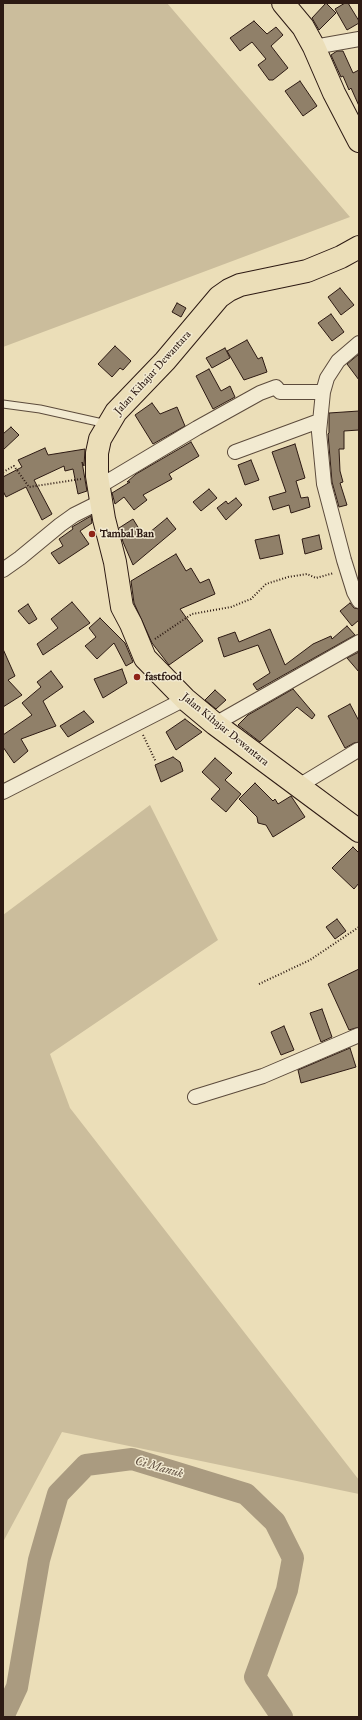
<!DOCTYPE html>
<style>
body{margin:0}
#map{position:relative;width:362px;height:1720px;overflow:hidden;background:#ebdeb8;font-family:"IM FELL Great Primer",serif}
canvas{display:block}
.frame{position:absolute;inset:0;border:4px solid #2d1a13;pointer-events:none}
</style>
<div id="map">
<canvas width="362" height="1720"></canvas>
<div class="frame"></div>
</div>
<script>
const context = document.querySelector('canvas').getContext('2d');
context.lineJoin = 'round';
function fill(path, color) { context.fillStyle = color; context.fill(path, 'evenodd'); }
const shape = rows => new Path2D(rows.map(r => 'M' + r).join(''));
function strokePath(path, color, width, dash) { context.strokeStyle = color; context.lineWidth = width; context.lineCap = dash ? 'butt' : 'round'; context.setLineDash(dash || []); context.stroke(path); }
function drawText(font, color, halo, rows, align = 'center') {
  context.font = font + ' "IM FELL Great Primer",serif'; context.lineWidth = 3; context.setLineDash([]); context.textBaseline = 'middle'; context.strokeStyle = halo; context.fillStyle = color; for (const [text, x, y, turn = 0] of rows) {
    context.save(); context.translate(x, y); context.rotate((+turn || 0) * Math.PI / 180); context.textAlign = isNaN(turn) ? turn : align; if (halo) context.strokeText(text, 0, 0); context.fillText(text, 0, 0); context.restore();
  }
}
fill(shape([
 [3,3,167,3,350,217,3,347],
 [150,805,218,940,50,1054,70,1108,359,1480,359,1494,62,1432,3,1542,3,915]
]), '#cbbd9c');
strokePath(shape([
 [3,1717,17,1687,39,1560,58,1494,86,1465,132,1459,246,1494,275,1522,293,1558,287,1590,255,1677,282,1717]
]), '#aa9b80', 22);
const building = shape([
 [326,3,336,13,319,30,312,18,326,3],
 [345,3,348,3,359,21,359,23,347,30,335,9,345,3],
 [254,21,267,34,276,27,283,35,271,46,288,68,273,80,269,80,258,65,266,59,252,42,240,51,230,38,254,21],
 [337,51,343,51,353,73,359,70,359,106,351,88,349,90,343,76,341,77,331,55,337,51],
 [300,81,317,106,303,116,285,91,300,81],
 [340,288,354,305,341,315,328,297,340,288],
 [177,303,186,308,181,317,172,312,177,303],
 [331,314,344,332,332,341,318,323,331,314],
 [247,340,258,359,262,357,267,372,244,380,227,351,247,340],
 [115,346,131,361,123,370,120,368,112,377,98,364,115,346],
 [225,348,230,358,212,368,206,358,225,348],
 [359,354,359,380,347,364,359,354],
 [209,369,221,391,230,386,235,397,213,409,196,376,209,369],
 [152,403,160,414,177,407,185,426,153,444,135,415,152,403],
 [359,411,359,430,344,431,344,449,339,449,340,471,343,482,340,483,347,505,339,507,332,482,328,434,329,433,329,413,359,411],
 [11,427,19,435,3,450,3,434,11,427],
 [191,442,199,456,169,474,172,479,143,495,147,500,134,510,124,497,115,504,112,493,130,482,127,482,136,474,191,442],
 [295,444,305,478,296,481,301,498,308,497,310,507,291,513,289,505,273,510,269,497,286,492,272,452,295,444],
 [45,448,48,455,85,449,84,466,82,462,87,491,78,494,73,469,65,471,64,466,34,480,52,514,42,520,26,487,6,497,3,491,3,477,22,467,18,460,45,448],
 [251,460,259,480,245,485,238,465,251,460],
 [209,489,217,498,201,511,193,502,209,489],
 [236,498,242,505,226,520,217,508,226,501,228,504,236,498],
 [91,516,92,523,80,531,89,544,59,564,51,553,63,546,59,539,73,529,72,527,91,516],
 [167,518,176,529,133,565,123,542,119,528,133,519,144,537,167,518],
 [279,535,283,554,260,559,255,540,279,535],
 [319,535,322,549,305,554,302,539,319,535],
 [176,554,186,571,191,568,200,583,209,579,215,594,180,609,203,641,169,665,152,643,134,603,131,581,176,554],
 [72,602,90,623,43,655,37,644,58,628,51,619,72,602],
 [350,603,354,608,359,609,359,620,352,626,340,611,350,603],
 [28,604,37,619,29,624,18,611,28,604],
 [100,618,125,643,133,662,126,666,114,643,97,659,85,646,96,637,89,628,100,618],
 [347,626,355,635,257,690,253,684,270,673,258,645,224,657,218,638,235,632,239,642,270,629,285,665,313,644,331,636,332,639,347,626],
 [3,649,15,676,8,680,22,695,3,707,3,649],
 [359,652,359,672,347,658,359,652],
 [122,669,127,683,103,698,94,679,122,669],
 [51,671,63,687,43,701,56,726,21,739,28,751,14,763,3,747,3,735,32,715,22,703,41,687,37,682,51,671],
 [293,689,315,715,312,719,297,707,260,742,238,725,248,715,293,689],
 [215,690,226,700,216,709,205,700,215,690],
 [350,704,359,721,359,742,354,743,345,748,328,716,350,704],
 [84,711,94,722,68,737,60,726,84,711],
 [185,719,202,732,176,750,166,732,185,719],
 [173,757,180,762,183,771,161,782,155,765,173,757],
 [215,758,232,773,225,780,241,794,226,812,211,799,220,789,202,772,215,758],
 [255,783,273,801,275,799,278,804,291,796,305,817,273,837,266,825,258,823,257,817,239,799,255,783],
 [353,847,359,853,359,883,354,889,332,868,353,847],
 [337,919,346,931,335,939,326,927,337,919],
 [359,969,359,1027,349,1030,328,984,359,969],
 [322,1009,332,1037,321,1042,310,1013,322,1009],
 [284,1026,294,1050,281,1055,271,1032,284,1026],
 [350,1048,356,1067,301,1083,298,1070,350,1048]
]);
fill(building, '#908069');
strokePath(building, '#2d1a13', 1);
const service = shape([
 [3,404,40,409,107,424]
]);
const minor = shape([
 [314,47,359,39],
 [359,343,338,361,327,378,323,392,319,432,324,484,344,560,354,592,359,601],
 [235,452,319,421],
 [100,486,197,428,260,393,276,387,280,392,323,392],
 [3,570,20,558,60,525,74,515,102,501],
 [215,724,359,642],
 [297,787,358,750],
 [3,792,185,699],
 [195,1097,263,1076,359,1035]
]);
const primary = shape([
 [283,3,303,27,314,47,334,93,359,141],
 [359,247,341,257,307,271,240,285,229,290,219,297,165,361,116,412,100,439,97,453,97,476,104,519,115,562,122,607,131,624,145,658,185,699,215,724,359,831]
]);
strokePath(service, '#5c4b3c', 9);
strokePath(minor, '#5c4b3c', 16);
strokePath(primary, '#2d1a13', 24);
strokePath(shape([
 [3,472,14,466,29,487,81,479],
 [155,639,192,614,231,607,251,599,266,584,288,577,307,574,316,578,334,573],
 [143,735,156,762],
 [259,984,310,960,359,927]
]), '#2d1a13', 2, [1, 2]);
strokePath(service, '#f2ead1', 7);
strokePath(minor, '#f2ead1', 14);
strokePath(primary, '#ebdeb8', 22);
for (const [x, y, r, color] of [
 [92,534,4,"#8f2418"],
 [137,677,4,"#8f2418"]
]) { const dot = new Path2D(); dot.arc(x, y, r, 0, 2 * Math.PI); context.fillStyle = color; context.fill(dot); strokePath(dot, '#f2ead1', 1.5); }
drawText('11px', '#2d1a13', '#f2ead1', [
 ["Jalan Kihajar Dewantara",153,373,-48],
 ["Jalan Kihajar Dewantara",225,730,39]
]);
drawText('bold 11px', '#2d1a13', '#f2ead1', [
 ["Tambal Ban",100,534],
 ["fastfood",145,677]
], 'left');
drawText('italic 12px', '#5f4e3f', '#f2ead1', [
 ["Ci Manuk",159,1468,16]
]);
</script>
